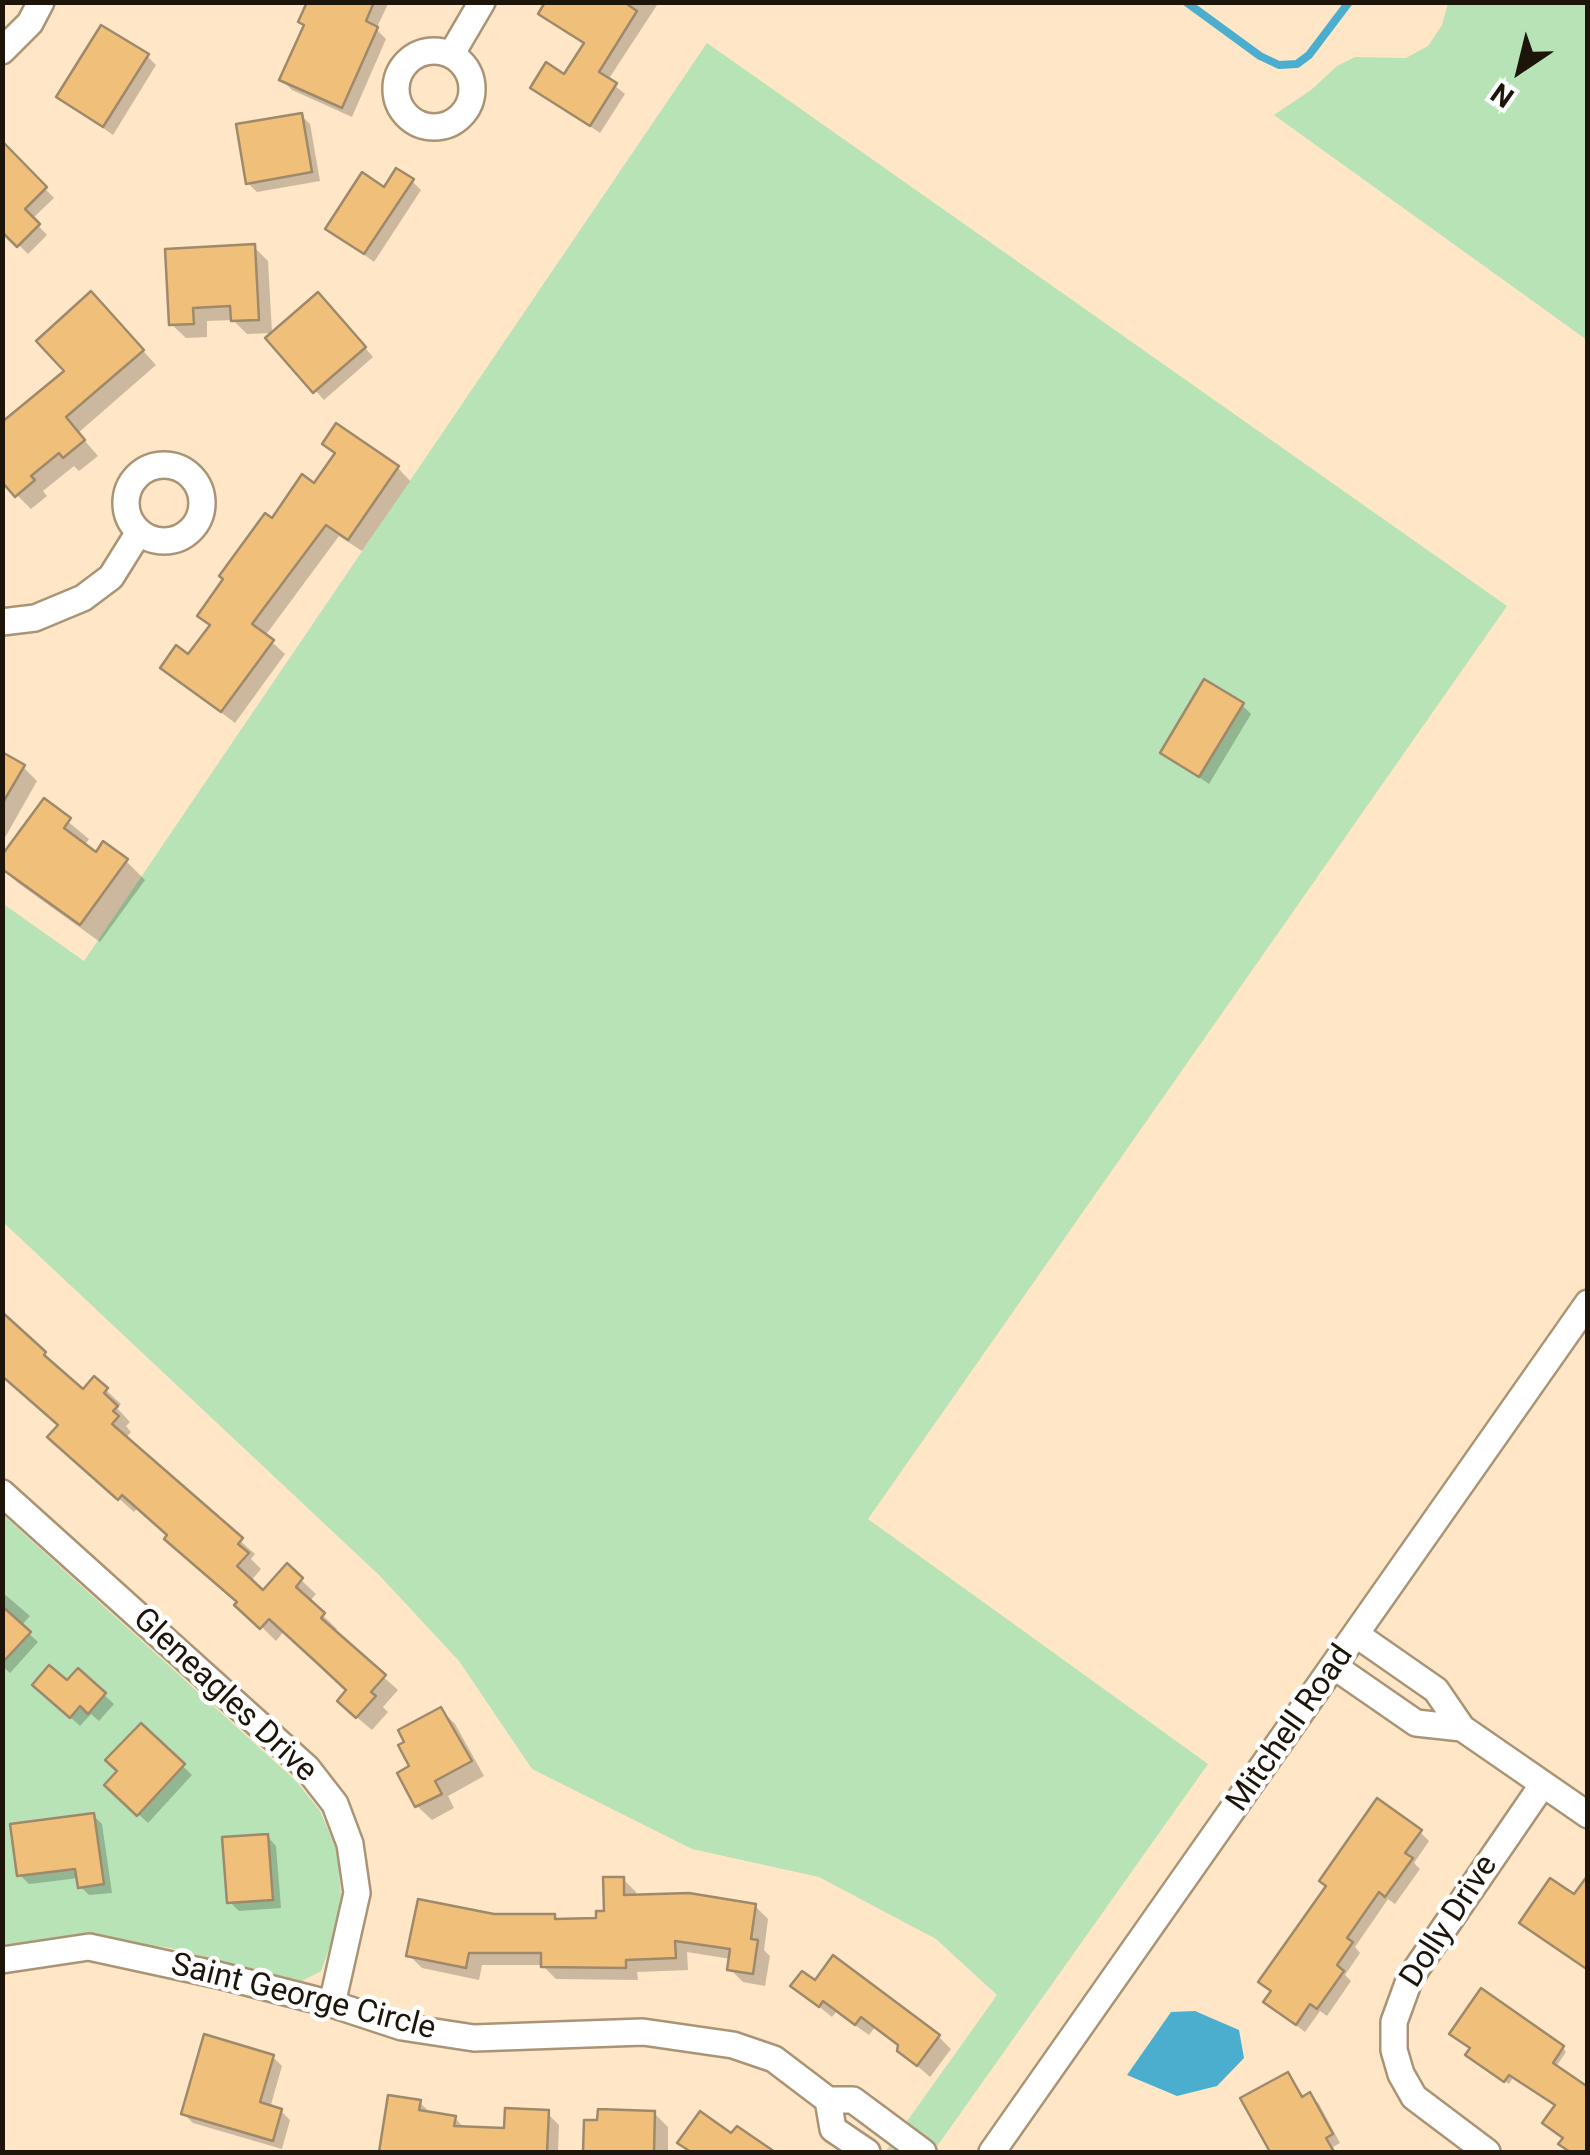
<!DOCTYPE html>
<style>
body{margin:0}
#map{position:relative;width:1590px;height:2155px;overflow:hidden;background:#fee6c6;font-family:Roboto,sans-serif}
canvas{display:block}
.frame{position:absolute;inset:0;border:5px solid #1d1509;pointer-events:none}
.north{position:absolute;left:1470px;top:20px;width:100px;height:100px;-webkit-text-stroke:8px #fff;paint-order:stroke;rotate:215deg;font-size:28px;font-weight:700;line-height:40px;text-align:center;color:#1d1509}
.north::after{content:'';display:block;margin:auto;width:35px;height:45px;background:#1d1509;clip-path:polygon(50% 0,100% 100%,50% 72%,0 100%)}
</style>
<div id="map">
<canvas width="1590" height="2155"></canvas>
<div class="frame"></div>
<div class="north">N</div>
</div>
<script>
const context = document.querySelector('canvas').getContext('2d');
context.lineJoin = 'round';
function fill(path, color) { context.fillStyle = color; context.fill(path, 'evenodd'); }
const shape = rows => new Path2D(rows.map(r => 'M' + r).join(''));
function strokePath(path, color, width, dash) { context.strokeStyle = color; context.lineWidth = width; context.lineCap = dash ? 'butt' : 'round'; context.setLineDash(dash || []); context.stroke(path); }
function drawText(font, color, halo, rows, align = 'center') {
  context.font = font + ' Roboto,sans-serif'; context.lineWidth = 9; context.setLineDash([]); context.textBaseline = 'middle'; context.strokeStyle = halo; context.fillStyle = color; for (const [text, x, y, turn = 0] of rows) {
    context.save(); context.translate(x, y); context.rotate((+turn || 0) * Math.PI / 180); context.textAlign = isNaN(turn) ? turn : align; if (halo) context.strokeText(text, 0, 0); context.fillText(text, 0, 0); context.restore();
  }
}
fill(shape([
 [1448,3,1587,3,1587,340,1274,115,1311,90,1337,66,1355,57,1406,58,1428,46,1442,25],
 [707,43,1507,606,868,1519,1208,1764,933,2152,885,2152,997,1995,936,1939,819,1877,692,1849,532,1769,459,1661,379,1575,3,1222,2,903,84,961],
 [2,1514,296,1781,320,1811,337,1850,341,1895,334,1935,321,1971,302,1981,166,1947,73,1941,3,1948]
]), '#b7e3b7');
fill(shape([
 [1195,2011,1239,2030,1244,2058,1217,2086,1177,2096,1127,2075,1171,2012]
]), '#4baece');
fill(shape([
 [310,2,389,2,376,29,386,39,352,117,292,90,282,80,306,26],
 [577,2,659,2,608,80,625,94,600,133,533,87,565,78,586,45,541,14],
 [147,56,156,65,113,135,59,97],
 [301,115,310,124,320,181,257,192,248,183],
 [11,154,54,198,32,219,47,235,28,254,2,228],
 [412,181,421,190,374,262,328,228,385,190],
 [254,247,268,261,272,333,247,334,233,320,207,321,207,337,186,338,171,324],
 [327,304,373,357,324,400,269,338],
 [105,309,156,365,78,433,98,456,79,471,74,466,43,491,47,496,31,509,17,495,67,372],
 [337,427,398,468,410,481,362,551,339,536,265,636,285,654,235,723,163,668,189,658,212,626,272,522,315,486,336,455,325,444],
 [1242,705,1251,714,1209,784,1163,753],
 [2,754,23,767,37,781,3,841],
 [44,802,89,839,84,846,96,855,126,861,145,880,100,942,18,883,2,868],
 [45,1354,83,1393,94,1379,121,1404,117,1408,130,1422,126,1426,131,1432,125,1439,255,1554,251,1559,261,1569,250,1582,263,1594,287,1567,316,1594,309,1602,337,1629,334,1633,398,1690,383,1707,388,1712,372,1730,354,1715,349,1691,284,1631,276,1641,170,1536,138,1507,134,1512,65,1451,60,1426,2,1374],
 [2,1592,30,1616,21,1626,38,1642,10,1673,2,1666],
 [78,1671,114,1704,99,1721,91,1714,80,1726,44,1694,67,1684],
 [441,1710,455,1724,484,1776,448,1796,454,1808,432,1820,417,1806,412,1768],
 [141,1726,192,1775,148,1823,107,1785,120,1771],
 [93,1815,102,1824,112,1893,89,1895,80,1886,79,1878,29,1884,20,1875],
 [1420,1832,1429,1841,1414,1863,1420,1869,1395,1904,1388,1899,1355,1947,1360,1953,1345,1975,1351,1981,1327,2016,1320,2011,1305,2032,1266,2002,1273,1993,1261,1982],
 [267,1836,276,1846,281,1908,239,1911,230,1902],
 [623,1879,636,1892,636,1897,755,1906,768,1919,764,1950,770,1956,765,1986,743,1982,730,1969,731,1959,687,1952,688,1970,637,1972,638,1980,556,1979,542,1965,482,1965,479,1980,422,1968,409,1955,494,1917,598,1921,606,1913],
 [794,1986,939,2037,951,2049,930,2077,899,2050,900,2046,875,2027,869,2035,836,2012,832,2017],
 [1563,2048,1566,2052,1555,2068,1588,2090,1588,2152,1572,2152,1565,2148,1557,2106,1514,2076,1509,2084,1472,2058],
 [273,2057,282,2066,270,2108,281,2111,290,2120,282,2149,193,2123,184,2114],
 [1288,2075,1305,2098,1310,2095,1319,2104,1340,2143,1333,2147,1336,2152,1273,2152,1244,2099],
 [390,2098,419,2102,432,2114,455,2118,465,2129,506,2131,547,2113,559,2125,558,2152,381,2152],
 [654,2113,668,2127,668,2152,586,2152,587,2123]
]), '#0003');
strokePath(shape([
 [1186,2,1260,56,1279,65,1297,64,1309,55,1349,2]
]), '#4baece', 8);
const building = shape([
 [307,2,374,2,366,21,378,27,342,108,279,80,304,25,298,22,307,2],
 [545,2,624,2,637,11,599,72,617,83,590,126,530,88,546,62,564,74,584,43,538,14,545,2],
 [101,25,149,54,103,127,56,97,101,25],
 [302,113,312,172,246,184,236,124,302,113],
 [2,141,47,187,25,209,40,224,17,247,2,232,2,141],
 [396,168,414,179,364,254,325,229,362,172,384,187,396,168],
 [255,244,259,320,231,321,230,306,193,308,194,324,169,325,165,249,255,244],
 [91,291,144,350,66,417,85,440,63,458,59,453,31,476,35,480,15,497,2,482,2,422,64,371,36,341,91,291],
 [318,292,366,347,313,393,265,338,318,292],
 [336,423,399,466,348,540,326,525,252,624,274,640,221,712,160,668,176,645,188,654,210,625,197,616,223,579,219,576,265,513,272,518,302,474,314,483,335,453,322,444,336,423],
 [1204,679,1244,703,1199,777,1160,753,1204,679],
 [2,752,25,765,2,804,2,752],
 [44,798,71,818,64,828,96,852,103,841,128,859,80,925,2,869,2,855,44,798],
 [2,1312,46,1352,44,1355,83,1389,94,1376,108,1388,104,1393,118,1406,113,1411,119,1416,112,1424,243,1538,238,1544,249,1553,237,1566,263,1590,287,1563,303,1578,296,1587,325,1613,321,1618,386,1675,371,1692,376,1696,356,1718,337,1701,346,1690,316,1662,269,1619,260,1629,234,1605,237,1602,164,1539,167,1535,122,1495,118,1500,47,1437,58,1425,2,1376,2,1312],
 [2,1606,31,1632,2,1663,2,1606],
 [49,1665,67,1680,78,1668,106,1693,88,1714,80,1706,70,1718,32,1685,49,1665],
 [441,1707,472,1761,435,1781,442,1794,415,1807,397,1773,409,1766,398,1745,404,1742,398,1730,441,1707],
 [141,1723,185,1764,137,1816,104,1785,117,1771,105,1760,141,1723],
 [1377,1798,1422,1830,1405,1853,1413,1858,1385,1897,1379,1892,1347,1938,1353,1942,1337,1965,1344,1971,1317,2009,1310,2004,1296,2025,1263,2002,1271,1991,1258,1982,1326,1886,1319,1881,1377,1798],
 [94,1813,104,1884,78,1888,75,1869,17,1876,10,1824,94,1813],
 [268,1834,273,1900,227,1903,222,1837,268,1834],
 [1588,1875,1588,1970,1519,1923,1550,1878,1574,1894,1588,1875],
 [603,1877,624,1877,624,1895,689,1893,756,1904,751,1939,758,1940,753,1974,727,1970,730,1949,675,1941,676,1958,626,1960,626,1968,541,1967,541,1953,469,1953,466,1968,406,1956,418,1899,494,1914,555,1914,555,1919,596,1918,596,1911,604,1911,603,1877],
 [833,1955,940,2035,917,2066,897,2051,898,2045,861,2017,855,2025,823,2001,819,2007,790,1986,802,1971,815,1980,833,1955],
 [1481,1988,1564,2046,1553,2063,1588,2087,1588,2152,1570,2152,1558,2144,1563,2138,1542,2123,1555,2105,1509,2075,1504,2082,1465,2055,1470,2048,1449,2034,1481,1988],
 [204,2034,274,2055,260,2102,282,2109,273,2141,181,2114,204,2034],
 [1288,2072,1302,2097,1310,2092,1333,2134,1326,2138,1334,2152,1270,2152,1240,2098,1288,2072],
 [388,2095,421,2100,419,2110,456,2116,454,2126,504,2128,505,2108,549,2110,547,2152,379,2152,388,2095],
 [598,2109,655,2111,654,2152,583,2152,584,2120,597,2120,598,2109],
 [700,2111,731,2133,737,2126,775,2152,691,2152,677,2143,700,2111]
]);
fill(building, '#f0c07b');
strokePath(building, '#9f896b', 2.5);
const minor = shape([
 [2,51,30,23,41,2],
 '396 89a38 38 0 1 1 76 0a38 38 0 1 1-76 0Z',
 [451,55,482,2],
 '126 503a38 38 0 1 1 76 0a38 38 0 1 1-76 0Z',
 [2,622,35,618,83,598,111,577,139,532],
 [2,1493,307,1768,335,1804,350,1844,357,1893,332,2004],
 [1335,1667,1416,1723,1462,1728,1436,1690,1357,1635],
 [1462,1728,1588,1815],
 [2,1960,89,1947,218,1975,332,2004,402,2027,474,2038,643,2032,733,2045,774,2059,828,2100,853,2100,923,2152],
 [828,2100,833,2129,867,2152],
 [992,2152,1588,1303],
 [1487,2152,1414,2097,1401,2074,1394,2050,1394,2022,1410,1978,1543,1784]
]);
strokePath(minor, '#aa9476', 30);
strokePath(minor, '#fff', 25);
drawText('32px', '#1d1509', '#fff', [
 ["Gleneagles Drive",224,1696,43],
 ["Mitchell Road",1291,1729,-55],
 ["Dolly Drive",1450,1922,-57],
 ["Saint George Circle",303,1998,14]
]);
</script>
